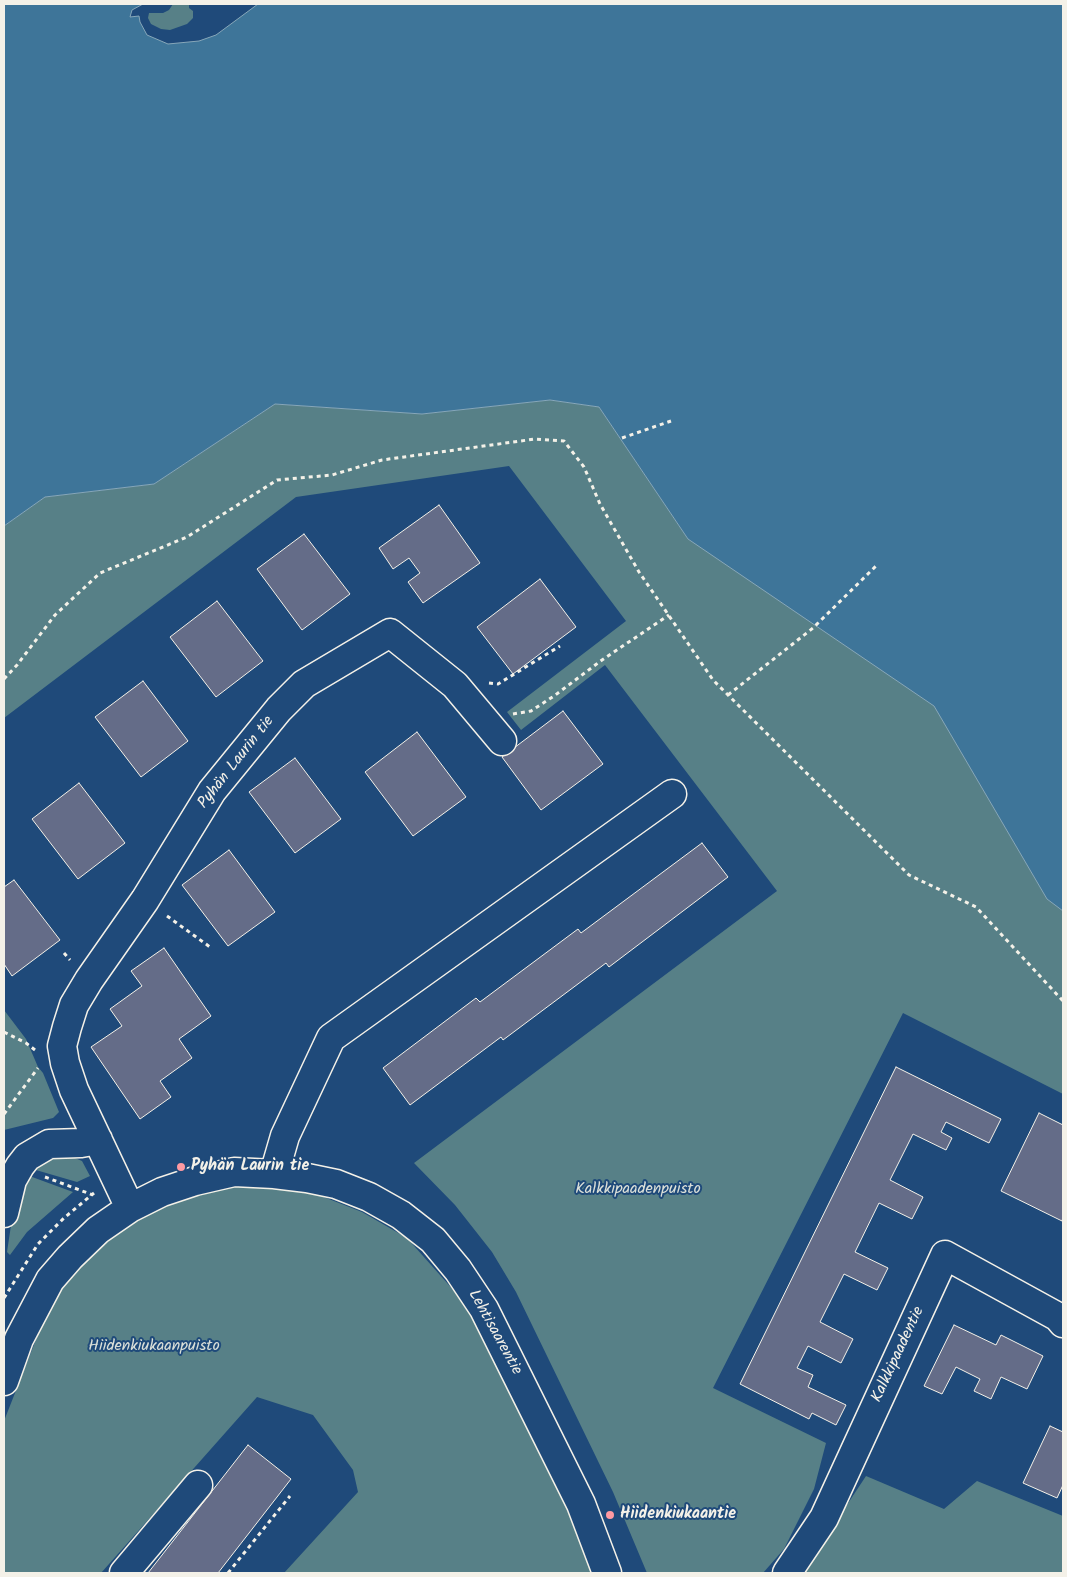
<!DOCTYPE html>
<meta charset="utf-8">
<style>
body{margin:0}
#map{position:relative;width:1067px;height:1577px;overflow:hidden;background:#1f4a7a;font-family:Kalam,sans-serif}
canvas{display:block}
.frame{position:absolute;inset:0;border:5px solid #f4f1e8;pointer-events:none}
</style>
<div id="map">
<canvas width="1067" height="1577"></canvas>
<div class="frame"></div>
</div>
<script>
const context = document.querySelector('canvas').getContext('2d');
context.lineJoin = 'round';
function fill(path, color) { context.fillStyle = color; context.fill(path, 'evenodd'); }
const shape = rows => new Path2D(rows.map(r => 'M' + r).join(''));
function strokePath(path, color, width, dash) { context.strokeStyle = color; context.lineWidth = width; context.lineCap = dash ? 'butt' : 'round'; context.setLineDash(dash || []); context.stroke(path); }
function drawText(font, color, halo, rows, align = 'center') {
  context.font = font + ' Kalam,sans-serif'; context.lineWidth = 4; context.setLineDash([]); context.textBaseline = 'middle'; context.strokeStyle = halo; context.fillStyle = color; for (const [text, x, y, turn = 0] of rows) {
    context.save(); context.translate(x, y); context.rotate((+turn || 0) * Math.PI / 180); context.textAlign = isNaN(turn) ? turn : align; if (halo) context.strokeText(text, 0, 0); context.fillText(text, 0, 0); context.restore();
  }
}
fill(shape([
 [173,4,189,4,189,8,193,11,193,18,187,24,170,30,161,29,151,24,148,18,149,13,163,13,169,10],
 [550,400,599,407,688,539,1063,602,1063,1094,903,1013,713,1388,826,1443,814,1489,784,1549,763,1573,647,1573,613,1492,516,1292,492,1252,455,1205,414,1163,777,891,605,665,521,730,507,712,626,621,509,466,296,497,4,718,4,526,45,497,154,484,275,404,422,414],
 [4,1010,26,1039,38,1067,43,1073,59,1112,53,1118,4,1130],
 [48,1155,68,1155,82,1161,90,1176,77,1182,29,1168],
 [24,1174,73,1192,27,1232,10,1255,7,1252,13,1212],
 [231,1184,311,1192,362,1212,407,1238,464,1302,569,1508,594,1573,284,1573,358,1492,353,1470,313,1415,257,1397,101,1573,4,1573,4,1421,48,1309,70,1276,134,1218,175,1200],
 [866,1476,944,1509,977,1481,1063,1516,1063,1573,802,1573]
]), '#578087');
const water = shape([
 [4,4,143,4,132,10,130,17,139,16,140,22,147,35,168,44,199,41,216,35,258,4,1063,4,1063,911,1047,899,934,706,688,539,599,407,550,400,422,414,275,404,154,484,45,497,4,526,4,4]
]);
fill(water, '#3e7599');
strokePath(water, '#87a7b9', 1);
const building = shape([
 [439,505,480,563,423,603,408,582,420,573,409,558,393,569,379,548,439,505],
 [304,534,350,594,302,630,257,569,304,534],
 [540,579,576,627,513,674,477,627,540,579],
 [217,601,263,661,216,697,170,637,217,601],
 [143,681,188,741,141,777,95,717,143,681],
 [563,711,603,764,541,810,502,757,563,711],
 [417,732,466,797,413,836,365,772,417,732],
 [295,758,341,819,295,853,249,792,295,758],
 [79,783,125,843,78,879,32,819,79,783],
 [702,843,728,877,609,967,606,963,503,1040,501,1037,410,1105,383,1068,476,998,480,1002,578,929,581,933,702,843],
 [229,850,275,912,228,946,182,885,229,850],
 [14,880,60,940,12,976,4,964,4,887,14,880],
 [164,948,211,1016,179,1039,192,1058,160,1081,171,1097,140,1119,91,1047,122,1026,110,1009,142,986,131,971,164,948],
 [896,1067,1001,1119,989,1143,946,1122,941,1132,952,1138,946,1150,913,1134,890,1180,923,1197,912,1219,879,1203,855,1252,888,1268,877,1290,844,1274,820,1322,853,1339,841,1363,808,1346,797,1368,813,1375,808,1387,846,1405,836,1425,812,1413,809,1419,740,1384,896,1067],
 [1039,1113,1063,1125,1063,1217,1062,1221,1001,1191,1039,1113],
 [954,1325,996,1345,1001,1335,1043,1356,1027,1389,1001,1377,991,1399,974,1391,980,1379,956,1367,942,1394,924,1386,954,1325],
 [1050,1426,1063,1432,1063,1485,1057,1498,1023,1483,1050,1426],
 [248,1445,291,1479,218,1573,148,1573,248,1445]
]);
fill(building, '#646c88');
strokePath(building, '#f4f1e8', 1);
const minor = shape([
 [274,1174,285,1136,331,1038,672,794],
 [130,1208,74,1090,65,1063,62,1046,67,1027,74,1005,89,980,145,900,212,791,279,709,304,684,390,633,455,685,502,741],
 [4,1213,12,1180,20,1166,27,1157,49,1144,81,1143,98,1140],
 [4,1381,19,1339,50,1280,70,1257,98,1230,130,1208,162,1192,195,1181,234,1172,274,1174,307,1178,336,1184,369,1197,401,1215,433,1240,458,1270,484,1309,581,1504,607,1573],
 [124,1573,198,1485],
 [787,1573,824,1518,945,1255,1058,1317,1063,1323]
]);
strokePath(minor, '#f4f1e8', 31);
strokePath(shape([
 [622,438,671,421],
 [4,679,17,665,55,615,100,573,187,537,277,480,332,475,382,460,535,439,564,441,584,467,600,504,639,572,713,680,909,875,976,907,1063,1001],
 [489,683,498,684,560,646],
 [728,695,813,628,878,564],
 [513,714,531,711,554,696,602,660,669,615],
 [167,916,210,947],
 [64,953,70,960],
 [4,1032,26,1043,35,1050],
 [4,1114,38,1068],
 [45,1177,93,1195],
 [4,1298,38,1244,64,1218,94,1193],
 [228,1573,290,1496]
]), '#f4f1e8', 3, [4, 4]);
strokePath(minor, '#1f4a7a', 28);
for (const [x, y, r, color] of [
 [181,1167,5,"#ff9aa2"],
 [610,1515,5,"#ff9aa2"]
]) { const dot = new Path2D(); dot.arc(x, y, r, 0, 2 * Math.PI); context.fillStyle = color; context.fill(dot); strokePath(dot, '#1f4a7a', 2); }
drawText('16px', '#f4f1e8', '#1f4a7a', [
 ["Pyhän Laurin tie",237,763,-52],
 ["Lehtisaarentie",494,1333,61],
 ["Kalkkipaadentie",899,1355,-65]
]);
drawText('bold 16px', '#f4f1e8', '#1f4a7a', [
 ["Pyhän Laurin tie",191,1167],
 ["Hiidenkiukaantie",620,1515]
], 'left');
drawText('16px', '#dce0d9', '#1f4a7a', [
 ["Kalkkipaadenpuisto",638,1190],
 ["Hiidenkiukaanpuisto",154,1347]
]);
</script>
